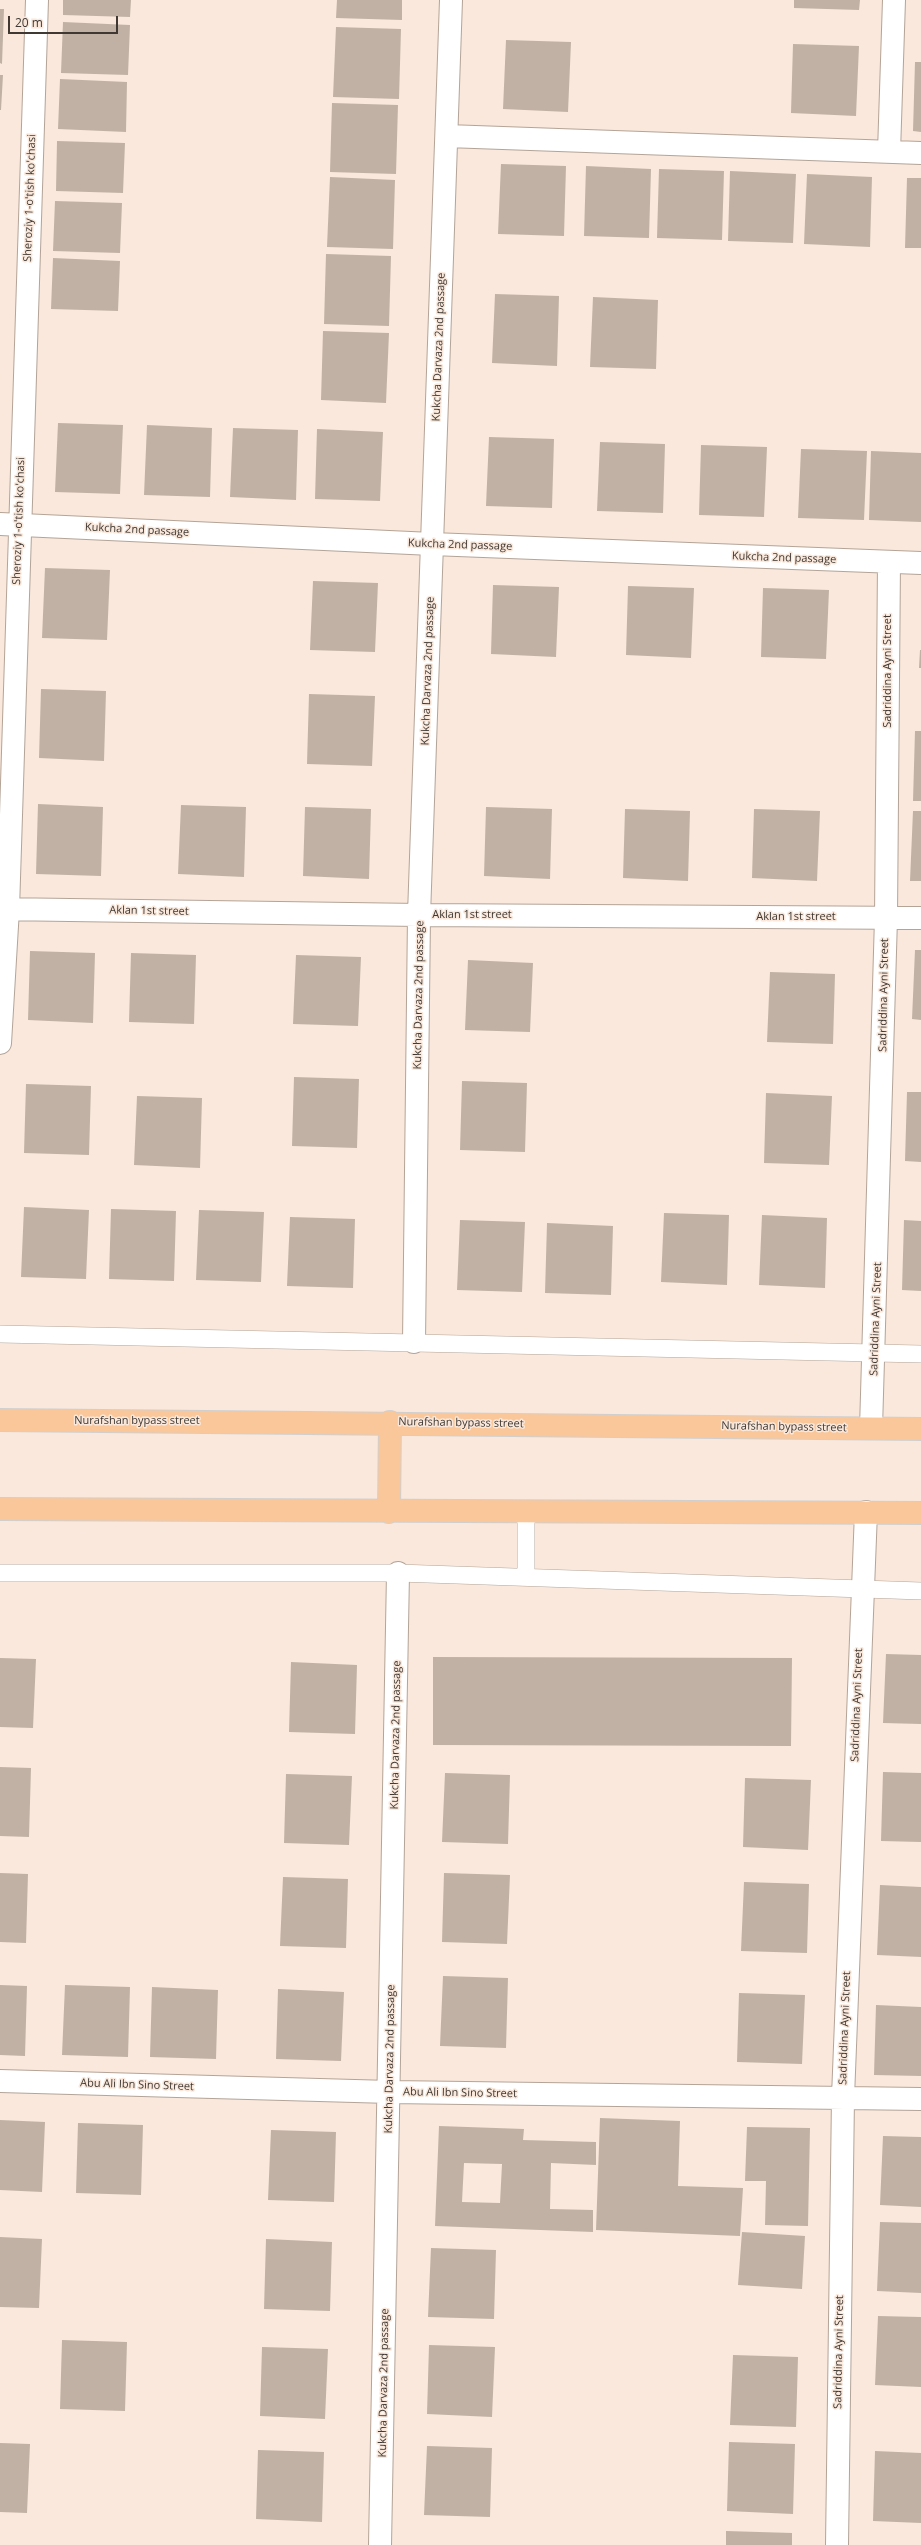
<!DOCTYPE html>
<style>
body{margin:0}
#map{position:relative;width:921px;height:2545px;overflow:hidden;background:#f9e8db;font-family:"Open Sans",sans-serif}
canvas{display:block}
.scale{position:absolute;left:8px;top:16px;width:110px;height:18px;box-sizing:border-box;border:2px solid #3f3833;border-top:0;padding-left:5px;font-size:12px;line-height:14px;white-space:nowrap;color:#3f3833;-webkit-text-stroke:3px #f9e8db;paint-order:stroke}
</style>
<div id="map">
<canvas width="921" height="2545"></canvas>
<div class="scale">20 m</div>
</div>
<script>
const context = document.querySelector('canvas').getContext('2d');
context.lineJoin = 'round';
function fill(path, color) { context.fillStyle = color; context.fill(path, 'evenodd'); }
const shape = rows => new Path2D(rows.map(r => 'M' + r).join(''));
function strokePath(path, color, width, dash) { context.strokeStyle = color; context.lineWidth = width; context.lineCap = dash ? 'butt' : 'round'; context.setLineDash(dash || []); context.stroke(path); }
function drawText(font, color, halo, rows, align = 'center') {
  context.font = font + ' "Open Sans",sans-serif'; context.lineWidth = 3; context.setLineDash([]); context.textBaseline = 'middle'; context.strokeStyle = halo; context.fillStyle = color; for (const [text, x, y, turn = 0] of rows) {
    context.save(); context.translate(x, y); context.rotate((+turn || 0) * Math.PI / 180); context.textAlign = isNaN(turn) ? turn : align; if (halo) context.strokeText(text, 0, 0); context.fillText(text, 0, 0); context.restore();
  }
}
fill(shape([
 [63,0,131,0,130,17,63,15],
 [337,0,402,0,402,20,336,18],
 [794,0,860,0,859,10,794,8],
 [0,9,4,9,2,64,0,63],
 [63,22,130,25,128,75,61,73],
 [336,27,401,29,399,99,333,97],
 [506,40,571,42,568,112,503,109],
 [793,44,859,46,856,116,791,113],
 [915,62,921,62,921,132,913,131],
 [0,75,3,75,1,110,0,110],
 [60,79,127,82,126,132,58,129],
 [332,103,398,105,396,174,330,172],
 [57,141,125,143,123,193,56,191],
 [501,164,566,166,564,236,498,234],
 [586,166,651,169,649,238,584,236],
 [659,169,724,171,722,240,657,238],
 [730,171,796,174,793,243,728,241],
 [807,174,872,177,870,247,804,244],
 [330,177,395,180,393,249,327,247],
 [907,178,921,178,921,248,905,248],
 [55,201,122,203,120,253,53,251],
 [326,254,391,256,389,326,324,324],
 [53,258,120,261,118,311,51,309],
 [495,294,559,296,557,366,492,363],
 [593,297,658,300,656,369,590,367],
 [323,331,389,333,386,403,321,400],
 [58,423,123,425,120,494,55,492],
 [147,425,212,428,210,497,144,495],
 [233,428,298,430,296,500,230,497],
 [317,429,383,432,380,501,315,499],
 [489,437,554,439,552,508,486,506],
 [600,442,665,444,663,513,597,511],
 [701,445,767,447,764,517,699,515],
 [801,449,867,451,864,520,798,518],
 [871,451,921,453,921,522,869,520],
 [45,568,110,570,107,640,42,638],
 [313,581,378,583,375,652,310,650],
 [493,585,559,587,556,657,491,654],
 [628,586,694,588,691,658,626,655],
 [763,588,829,590,826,659,761,657],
 [920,650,921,650,921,668,919,668],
 [41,689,106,691,104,761,39,758],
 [309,694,375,696,372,766,307,764],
 [915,731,921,731,921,801,913,801],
 [38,804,103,807,101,876,36,874],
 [181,805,246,807,244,877,178,874],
 [305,807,371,809,369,879,303,876],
 [486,807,552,809,550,879,484,876],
 [625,809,690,811,688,881,623,878],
 [754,809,820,811,817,881,752,878],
 [913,811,921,811,921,881,910,881],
 [915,950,921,950,921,1020,912,1019],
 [30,951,95,953,93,1023,28,1020],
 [131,953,196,955,194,1024,129,1022],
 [296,955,361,957,358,1026,293,1024],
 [468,960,533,963,530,1032,465,1030],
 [770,972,835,974,833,1044,767,1042],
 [294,1077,359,1079,357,1148,292,1146],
 [462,1081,527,1083,525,1152,460,1150],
 [26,1084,91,1086,89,1155,24,1153],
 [907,1092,921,1092,921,1162,905,1161],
 [766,1093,832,1096,829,1165,764,1163],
 [137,1096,202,1098,200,1168,134,1165],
 [24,1207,89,1210,86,1279,21,1277],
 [111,1209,176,1211,174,1281,109,1279],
 [199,1210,264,1212,261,1282,196,1280],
 [664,1213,729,1215,727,1285,661,1282],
 [762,1215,827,1218,825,1288,759,1285],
 [290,1217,355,1219,353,1288,287,1286],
 [460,1220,525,1222,522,1292,457,1290],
 [904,1220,921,1221,921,1291,902,1290],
 [547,1223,613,1226,611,1295,545,1293],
 [886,1654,921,1655,921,1724,883,1723],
 [433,1657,792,1658,791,1746,433,1745],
 [0,1658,36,1659,33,1728,0,1727],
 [291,1662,357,1665,355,1734,289,1732],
 [0,1767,31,1768,29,1837,0,1836],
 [883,1772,921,1773,921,1842,881,1841],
 [445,1773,510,1775,508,1844,442,1842],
 [286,1774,352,1776,349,1845,284,1843],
 [745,1778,811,1780,808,1850,743,1847],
 [0,1873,28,1874,26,1943,0,1942],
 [444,1873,510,1875,507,1944,442,1942],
 [283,1877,348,1879,346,1948,280,1946],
 [744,1882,809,1884,807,1953,741,1951],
 [880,1885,921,1887,921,1957,877,1955],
 [443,1976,508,1978,506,2048,440,2046],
 [0,1985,27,1986,25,2056,0,2055],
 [65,1985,130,1987,128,2057,62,2055],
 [152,1987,218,1990,216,2059,150,2057],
 [278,1989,344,1992,341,2061,276,2059],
 [739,1993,805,1995,802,2064,737,2062],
 [876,2005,921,2007,921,2076,874,2075],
 [600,2118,680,2121,678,2186,743,2188,740,2236,596,2230],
 [0,2120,45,2122,42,2192,0,2190],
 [78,2123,143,2125,141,2195,76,2193],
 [439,2126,524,2129,523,2140,596,2142,596,2165,551,2163,550,2209,593,2210,593,2232,435,2226],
 [464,2163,502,2164,500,2203,462,2202],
 [747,2127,810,2128,808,2226,765,2225,766,2181,745,2181],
 [271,2130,336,2132,334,2202,268,2200],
 [883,2136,921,2137,921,2207,880,2205],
 [880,2222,921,2223,921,2293,877,2291],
 [742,2232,805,2236,802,2289,738,2285],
 [0,2237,42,2239,39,2308,0,2307],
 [266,2239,332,2242,330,2311,264,2309],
 [431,2248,496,2250,494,2319,428,2317],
 [878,2316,921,2317,921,2387,875,2385],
 [62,2340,127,2342,125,2411,60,2409],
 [429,2345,495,2347,492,2417,427,2414],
 [262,2347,328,2349,325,2419,260,2416],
 [733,2355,798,2357,796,2427,730,2425],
 [729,2442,795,2444,793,2514,727,2511],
 [0,2443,30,2444,27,2513,0,2512],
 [427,2446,492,2448,490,2517,424,2515],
 [258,2450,324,2452,322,2522,256,2519],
 [875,2451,921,2453,921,2523,873,2521],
 [726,2531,792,2533,792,2545,726,2545]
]), '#c1b1a5');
const service = shape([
 [0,1334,921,1354],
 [526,1510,526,1577],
 [0,1573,398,1573,921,1591]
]);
const minor = shape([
 [447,136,921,153],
 [889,152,894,0],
 [0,524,432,544,921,563],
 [0,909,419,915,921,918],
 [0,1043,8,909,37,0],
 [414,1342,419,915,451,0],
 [871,1428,886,918,889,562],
 [0,2081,390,2092,921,2099],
 [380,2545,398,1573],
 [837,2545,843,2097,866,1512]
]);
const primary = shape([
 [0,1420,921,1429],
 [0,1509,921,1513],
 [389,1512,390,1422]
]);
strokePath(service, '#b4a498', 18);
strokePath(minor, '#b4a498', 24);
strokePath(primary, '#d1cfce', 24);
strokePath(service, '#fff', 17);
strokePath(minor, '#fff', 22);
strokePath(primary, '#fac79a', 22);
drawText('11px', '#3f3833', '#f9e8db', [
 ["Sheroziy 1-o'tish ko'chasi",30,198,-88],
 ["Kukcha Darvaza 2nd passage",439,347,-88],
 ["Sheroziy 1-o'tish ko'chasi",19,521,-88],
 ["Kukcha 2nd passage",137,530,3],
 ["Kukcha 2nd passage",460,545,2],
 ["Kukcha 2nd passage",784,558,2],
 ["Kukcha Darvaza 2nd passage",428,671,-88],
 ["Sadriddina Ayni Street",888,671,-90],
 ["Aklan 1st street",149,911,1],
 ["Aklan 1st street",472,915],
 ["Aklan 1st street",796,917],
 ["Kukcha Darvaza 2nd passage",419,995,-89],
 ["Sadriddina Ayni Street",884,995,-89],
 ["Sadriddina Ayni Street",876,1319,-88],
 ["Nurafshan bypass street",137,1421],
 ["Nurafshan bypass street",461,1423,1],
 ["Nurafshan bypass street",784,1427,1],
 ["Sadriddina Ayni Street",857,1705,-88],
 ["Kukcha Darvaza 2nd passage",396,1735,-89],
 ["Sadriddina Ayni Street",845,2028,-88],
 ["Kukcha Darvaza 2nd passage",390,2059,-89],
 ["Abu Ali Ibn Sino Street",137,2085,2],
 ["Abu Ali Ibn Sino Street",460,2093,1],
 ["Sadriddina Ayni Street",839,2352,-89],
 ["Kukcha Darvaza 2nd passage",384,2383,-89]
]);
</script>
